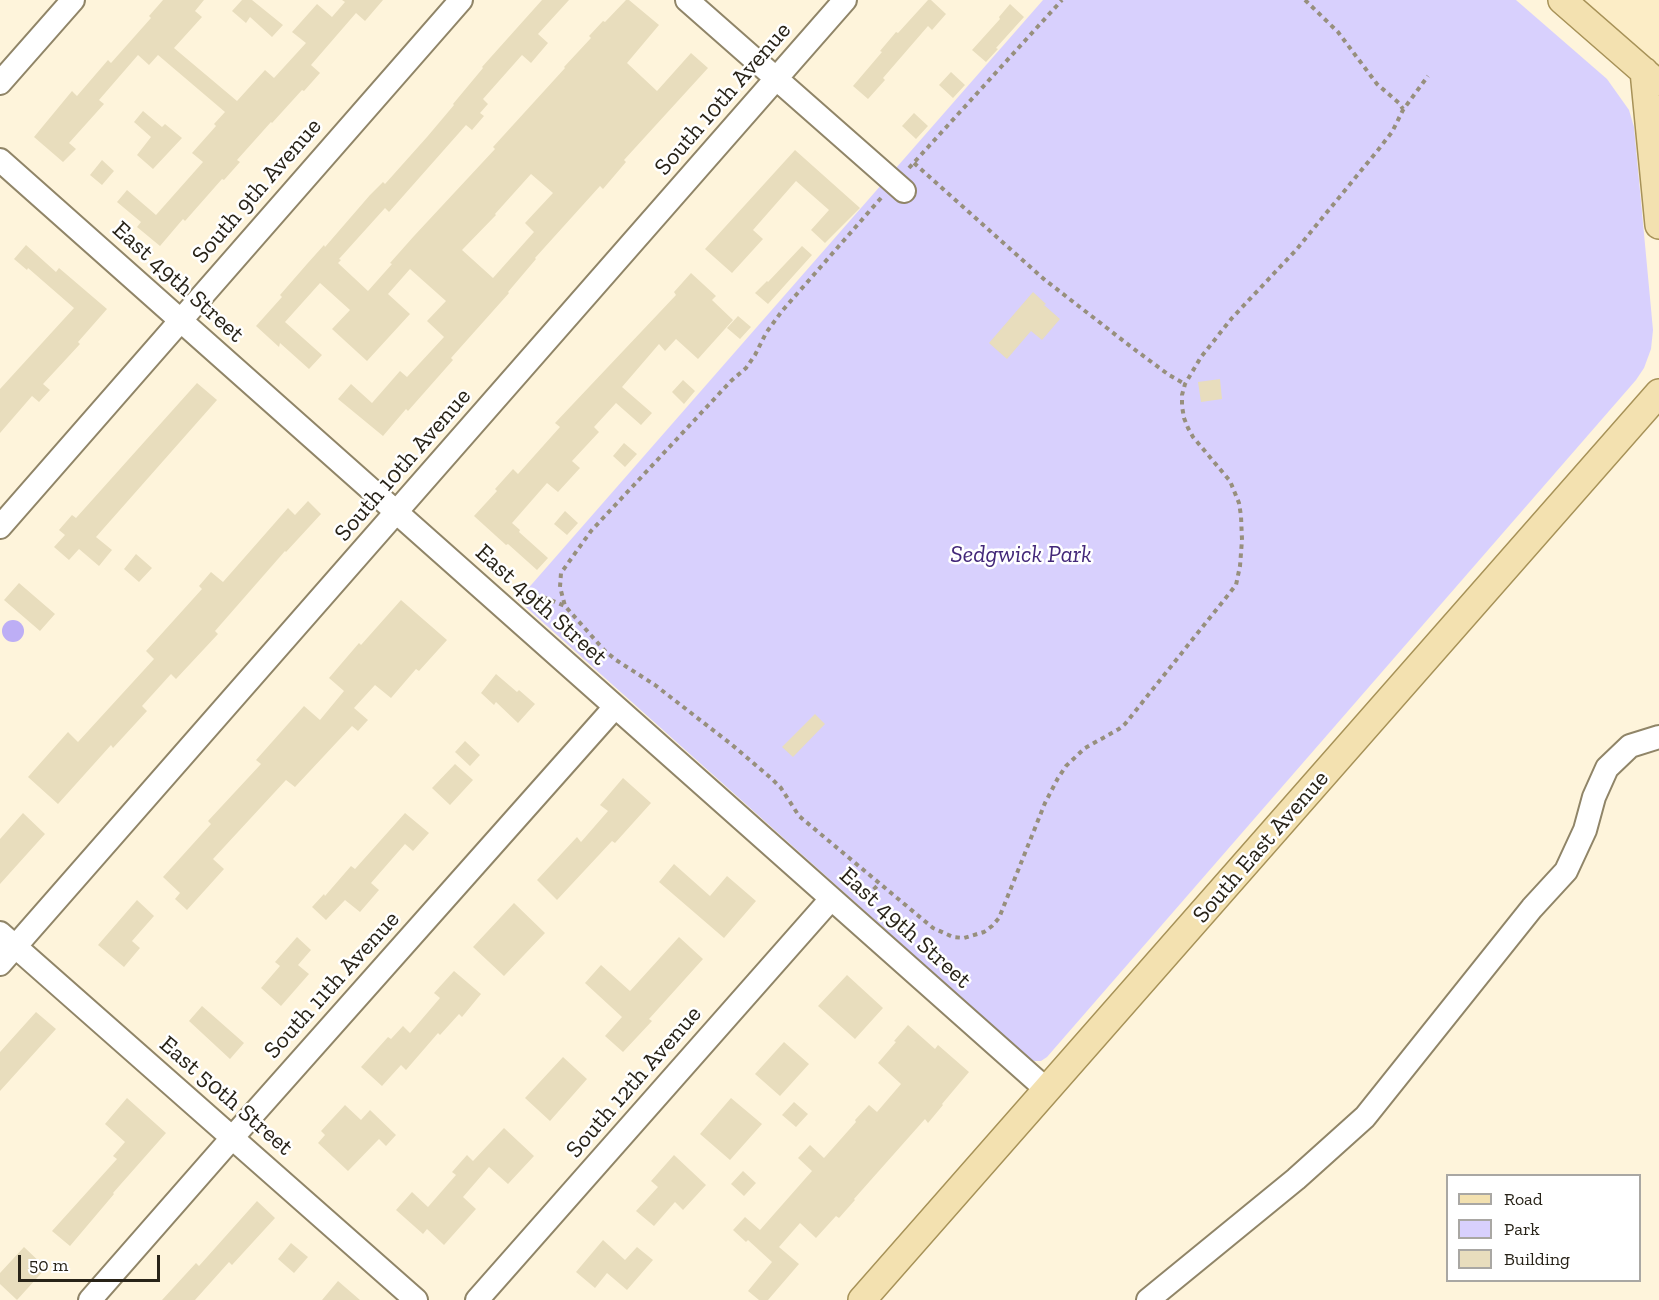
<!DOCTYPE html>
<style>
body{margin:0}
#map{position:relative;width:1659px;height:1300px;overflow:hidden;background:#fef4db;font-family:"Zilla Slab",serif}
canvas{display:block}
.legend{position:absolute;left:1446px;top:1174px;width:195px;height:108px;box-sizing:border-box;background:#fff;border:2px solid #a9a7a3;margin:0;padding:8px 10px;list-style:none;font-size:18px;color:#282318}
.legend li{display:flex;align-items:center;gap:12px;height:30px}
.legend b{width:30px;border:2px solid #a9a7a3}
.scale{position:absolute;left:18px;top:1255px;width:142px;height:27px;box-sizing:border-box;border:3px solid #282318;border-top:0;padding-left:8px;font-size:18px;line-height:21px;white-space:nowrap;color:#282318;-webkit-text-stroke:4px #fff;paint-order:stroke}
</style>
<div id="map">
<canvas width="1659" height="1300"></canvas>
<ul class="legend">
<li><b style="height:8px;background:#f3e1b0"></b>Road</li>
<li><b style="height:16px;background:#d8d0fd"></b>Park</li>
<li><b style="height:16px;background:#e8ddbd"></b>Building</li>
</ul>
<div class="scale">50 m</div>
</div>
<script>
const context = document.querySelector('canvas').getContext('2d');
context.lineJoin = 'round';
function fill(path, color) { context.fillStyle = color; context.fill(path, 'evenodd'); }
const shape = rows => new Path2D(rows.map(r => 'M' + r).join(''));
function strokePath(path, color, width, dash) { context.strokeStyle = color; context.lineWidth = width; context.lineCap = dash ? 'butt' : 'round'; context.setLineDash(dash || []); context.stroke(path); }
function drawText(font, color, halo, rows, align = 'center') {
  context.font = font + ' "Zilla Slab",serif'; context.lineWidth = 5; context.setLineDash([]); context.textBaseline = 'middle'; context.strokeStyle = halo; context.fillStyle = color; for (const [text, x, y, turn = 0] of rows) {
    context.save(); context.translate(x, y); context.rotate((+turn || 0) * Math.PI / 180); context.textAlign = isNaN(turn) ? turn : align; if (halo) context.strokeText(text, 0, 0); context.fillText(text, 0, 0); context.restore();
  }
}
fill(shape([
 [1572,0,1659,0,1659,77]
]), '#fcedc6');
fill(shape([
 [1043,0,1516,0,1607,79,1629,110,1634,127,1653,330,1651,349,1644,368,1636,380,1047,1057,1041,1061,1034,1061,1029,1058,518,600]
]), '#d8d0fd');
fill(shape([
 '2 631a11 11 0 1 1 22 0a11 11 0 1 1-22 0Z'
]), '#bdaef5');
fill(shape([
 [163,0,204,0,195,11,202,17,174,48,237,101,265,70,274,78,306,43,292,32,317,4,332,17,345,2,342,0,383,0,365,21,356,13,311,65,320,73,304,91,302,90,272,123,271,122,237,160,240,162,224,180,222,179,185,221,183,219,160,246,137,227,141,222,117,202,127,190,156,215,203,162,192,153,216,126,214,124,225,112,158,55,149,65,138,55,99,100,104,104,69,143,76,149,63,162,34,137,72,91,77,96,108,60,111,63,151,18,149,16],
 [242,0,252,0,283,25,272,37,250,17,246,23,232,11],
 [542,0,569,0,538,34,548,43,531,63,522,55,483,99,488,104,480,113,484,116,472,130,466,125,389,212,385,208,339,259,341,260,338,263,368,291,392,264,390,263,414,236,495,149,493,147,565,68,564,67,591,38,589,36,603,21,605,22,626,0,629,0,659,25,627,63,657,91,691,53,708,68,624,160,626,162,603,189,600,186,535,258,536,259,508,292,509,293,451,358,453,360,408,411,406,409,383,436,338,399,351,384,372,403,400,371,407,377,444,337,427,321,446,301,410,269,388,294,410,314,367,361,332,329,350,310,320,283,285,322,322,355,309,369,280,343,279,347,256,326,282,297,280,295,307,264,324,245,325,247,370,195,383,182,385,184,427,137,454,105,453,104,483,68,482,67],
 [531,174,553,193,525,223,534,232,493,278,462,250,496,215,495,214],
 [928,0,931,0,946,14,932,30,928,26,883,78,885,80,868,99,853,86,882,52,880,51,896,32,898,33],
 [1010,4,1024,17,996,48,998,49,986,62,972,50,1000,19,999,17],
 [951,72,965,85,953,98,939,85],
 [143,111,162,127,165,124,182,138,153,169,137,155,151,137,134,122],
 [914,113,928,126,916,139,902,126],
 [795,150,860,208,825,243,811,230,829,210,796,181,753,230,763,239,732,273,705,249],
 [102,160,114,171,102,185,90,175],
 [26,245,56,272,59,268,107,309,78,342,80,344,43,384,50,390,39,402,32,396,0,433,0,389,74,308,28,268,27,270,14,259],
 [802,246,812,255,768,304,755,293,767,281,768,282],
 [691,273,716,296,712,300,733,320,698,359,676,339,665,351,659,344,622,387,652,413,641,425,616,403,594,427,599,432,572,461,580,468,558,492,547,483,512,523,520,530,519,532,548,558,537,570,508,544,506,545,474,516,497,491,495,489,513,469,518,474,560,427,555,423,676,295,674,292],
 [1033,292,1046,304,1044,305,1060,319,1042,340,1031,331,1007,359,989,343],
 [738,316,751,327,740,339,727,328],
 [1220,379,1222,399,1201,402,1198,382],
 [683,380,695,391,684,404,672,392],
 [197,383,217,400,96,537,112,550,99,566,79,549,69,560,54,547,65,535,59,530,72,515,76,518],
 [624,443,637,454,625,467,613,456],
 [308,501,321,514,286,552,285,551,215,631,218,634,176,679,171,674,142,706,147,711,113,748,111,745,58,804,28,777,68,732,78,742,154,659,146,651,202,589,199,586,211,572,223,582,288,508,295,515],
 [565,511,578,523,567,535,554,524],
 [136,554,152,568,139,582,124,569],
 [19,583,55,614,40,631,4,600],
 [401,600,447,640,419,671,416,669,391,698,375,685,354,708,368,720,358,731,352,726,295,787,286,780,213,859,224,869,187,910,175,899,180,893,163,877,211,824,208,821,261,764,256,760,304,706,320,720,344,691,329,678,359,643,361,645],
 [496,674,517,692,519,690,535,704,518,723,496,702,494,705,481,693],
 [815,714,825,724,793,757,782,747],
 [465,741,480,755,470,766,455,752],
 [455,764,473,780,450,805,432,788],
 [623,778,651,803,615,843,612,841,557,900,537,880,577,837,581,842,608,811,600,805],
 [23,813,45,834,0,884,0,839],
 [405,813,429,833,413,851,405,844,371,883,379,890,360,912,345,900,326,920,312,907,324,894,325,896,351,866,355,869],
 [674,864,710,896,727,876,756,901,724,938,659,882],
 [137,900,154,916,132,941,140,948,124,967,98,945],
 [514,903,545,933,504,976,473,947],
 [297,937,311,950,298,965,309,974,281,1006,261,988,280,966,275,962],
 [679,937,703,959,649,1019,652,1021,623,1052,605,1036,622,1017,585,983,601,965,630,991],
 [454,971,481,994,462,1017,459,1014,440,1035,438,1033,406,1070,401,1065,382,1086,361,1067,388,1037,391,1039,403,1026,410,1033,440,998,434,993],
 [847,975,883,1008,855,1039,818,1006],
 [202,1006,244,1043,230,1059,189,1021],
 [36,1012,56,1029,0,1091,0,1052],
 [908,1025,935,1049,938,1045,969,1072,942,1104,943,1105,928,1123,925,1119,854,1199,855,1200,839,1218,836,1216,816,1238,800,1223,779,1247,799,1264,768,1300,759,1300,748,1291,772,1262,748,1240,746,1242,733,1230,745,1217,760,1230,812,1171,798,1158,810,1145,824,1158,856,1122,855,1120,869,1105,877,1112,901,1084,878,1063,896,1042,894,1041],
 [784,1042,809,1064,780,1096,755,1074],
 [563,1057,587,1079,550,1121,525,1098],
 [127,1098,166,1133,113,1193,114,1194,70,1246,52,1231,117,1159,113,1156,125,1142,105,1124],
 [731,1098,762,1124,730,1160,700,1134],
 [794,1102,808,1114,796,1127,782,1115],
 [345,1105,361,1120,370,1110,396,1135,386,1146,379,1139,348,1171,318,1143,325,1135,321,1131],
 [504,1128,534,1156,508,1184,489,1167,463,1197,476,1209,444,1245,427,1229,423,1234,396,1210,412,1192,428,1207,456,1175,452,1172,467,1155,473,1161],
 [674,1155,706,1185,683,1210,675,1202,654,1226,636,1211,658,1187,651,1181],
 [743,1171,756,1183,744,1196,731,1184],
 [257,1201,275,1218,232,1265,229,1262,195,1300,162,1300,196,1263,199,1266],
 [603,1240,625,1260,637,1247,653,1260,627,1290,607,1273,595,1288,576,1272],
 [291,1243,308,1257,294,1273,278,1259],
 [24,1247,46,1268,17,1300,0,1284,0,1273],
 [338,1281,360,1300,322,1300]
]), '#e8ddbd');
const minor = shape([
 [687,0,904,191],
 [0,83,73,0],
 [0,160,1047,1090],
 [0,527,461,0],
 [0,933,416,1300],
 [0,964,845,0],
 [90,1300,232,1138,615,707],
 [477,1300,831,899],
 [1148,1300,1296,1179,1365,1117,1532,908,1566,871,1585,830,1594,797,1607,768,1630,746,1659,737]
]);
const major = shape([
 [1562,0,1656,82],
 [1644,71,1659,225],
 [862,1300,1659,393]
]);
strokePath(minor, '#908568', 26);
strokePath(major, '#a79258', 30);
strokePath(shape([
 [1305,0,1338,32,1377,84,1399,103,1403,109],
 [914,163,1045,280,1134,349,1169,375,1185,384],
 [909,168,1062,0],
 [881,198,782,311,766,333,755,355,746,368,731,381,591,531,561,573,560,587,565,606,605,651,616,660,655,685,731,744,772,779,781,788,799,816,933,928,953,937,964,938,984,932,992,926,999,918,1045,803,1058,778,1066,766,1085,748,1119,729,1125,724,1236,585,1240,566,1242,540,1241,516,1239,503,1230,481,1193,437,1188,428,1184,418,1182,406,1182,395,1185,384,1201,357,1232,318,1296,250,1378,150,1392,132,1403,110,1428,76],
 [526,590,565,606],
 [868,906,871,892,880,883]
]), '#978f7d', 4, [4.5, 4.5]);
strokePath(minor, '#fff', 22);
strokePath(major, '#f3e1b0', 27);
drawText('24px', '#282318', '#fff', [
 ["South 10th Avenue",723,99,-49],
 ["South 9th Avenue",257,191,-49],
 ["East 49th Street",178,282,42],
 ["South 10th Avenue",403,465,-49],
 ["East 49th Street",541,605,42],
 ["South East Avenue",1261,847,-49],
 ["East 49th Street",905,928,42],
 ["South 11th Avenue",332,985,-48],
 ["South 12th Avenue",634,1082,-49],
 ["East 50th Street",226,1096,41]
]);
drawText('italic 24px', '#432879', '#fff', [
 ["Sedgwick Park",1021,555]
]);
</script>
